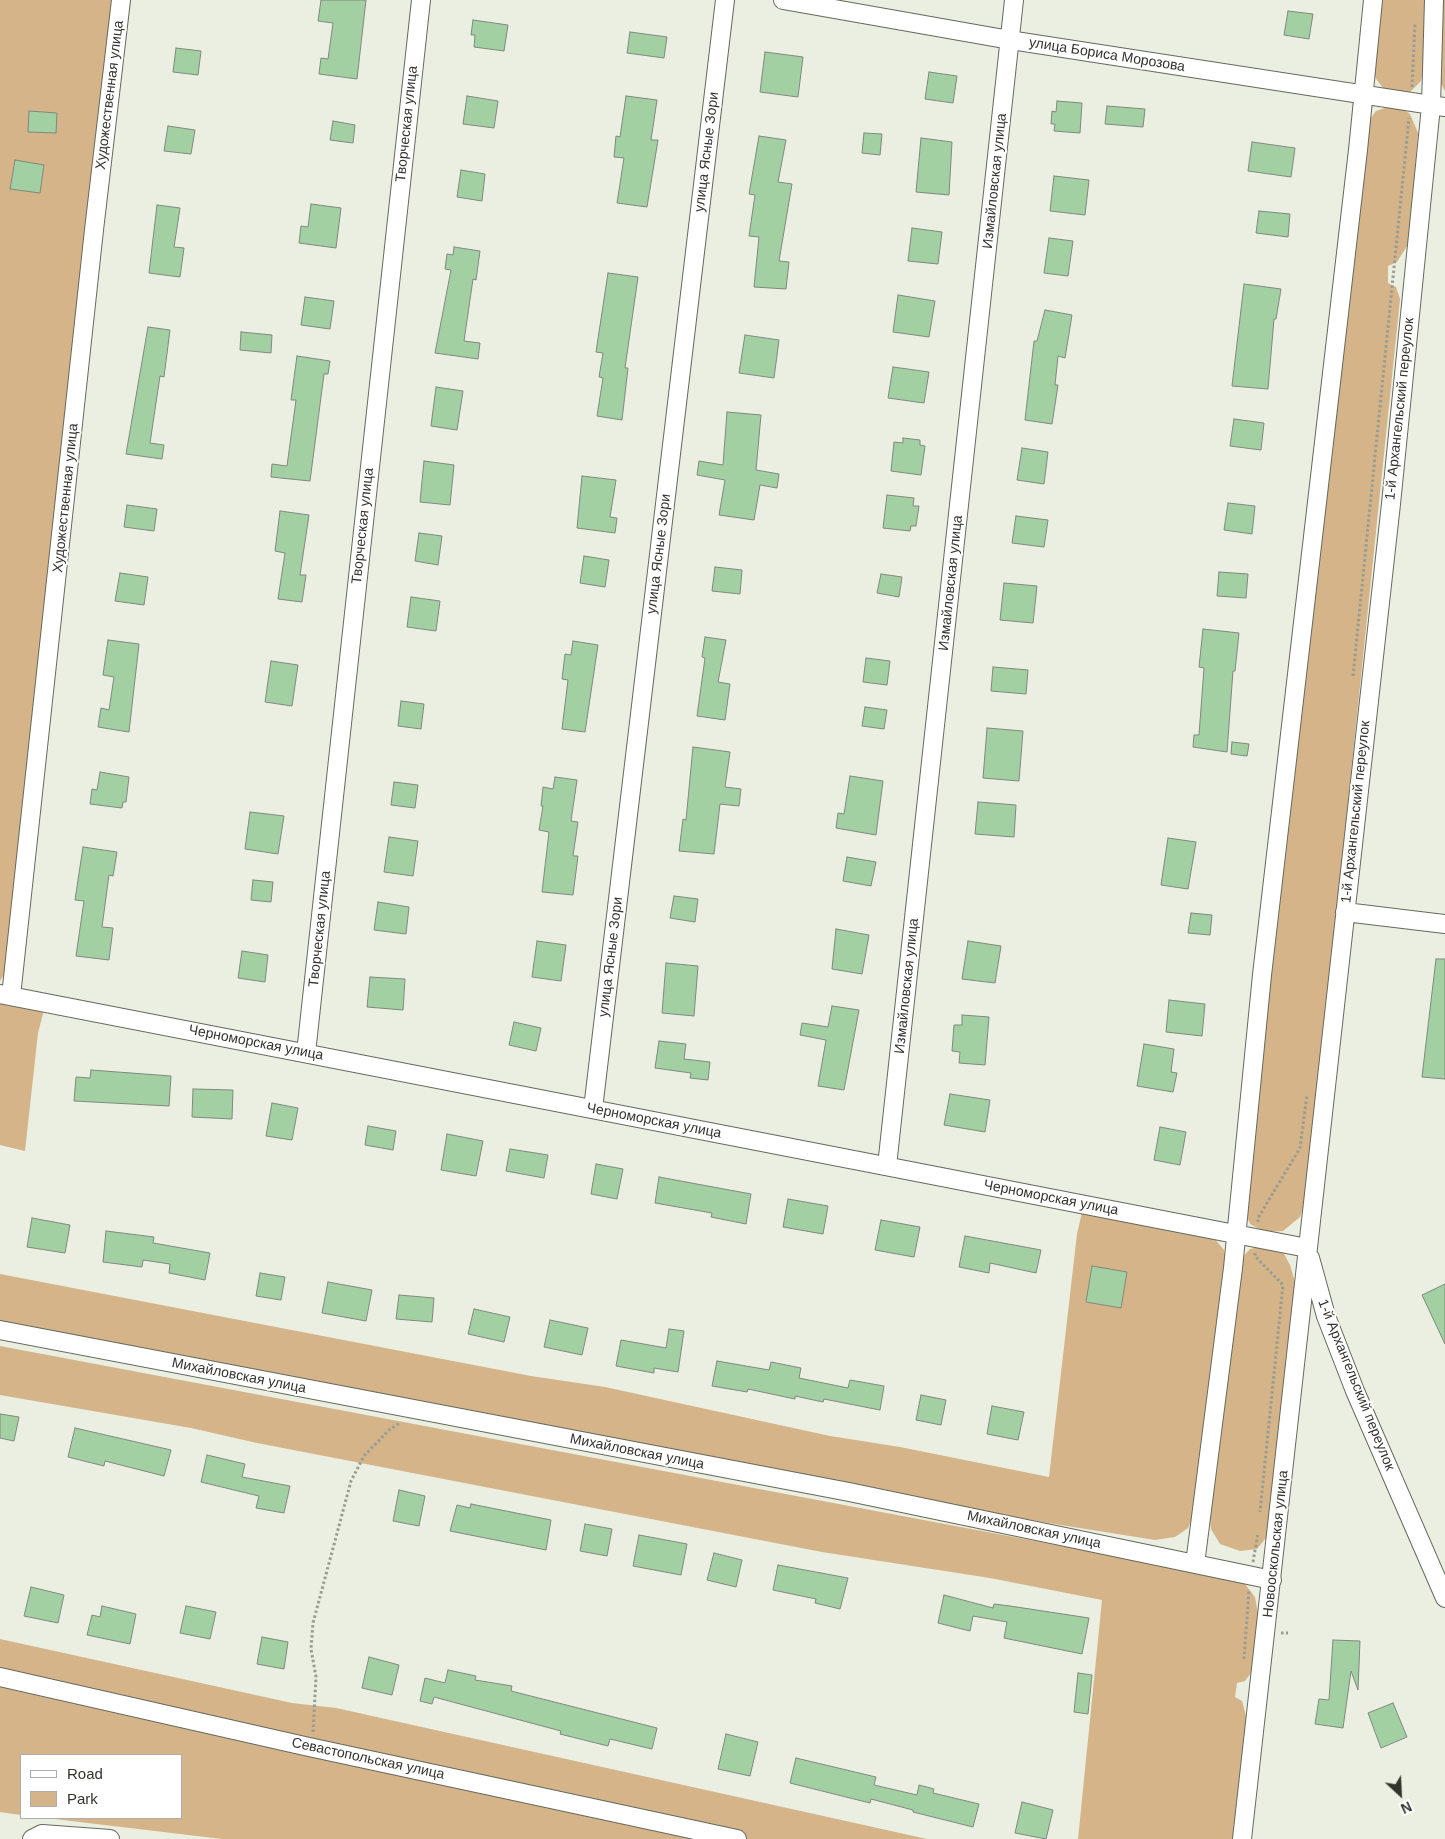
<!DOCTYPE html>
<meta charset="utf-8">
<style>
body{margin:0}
#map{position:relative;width:1445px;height:1839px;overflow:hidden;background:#eaefe1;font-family:Arial,sans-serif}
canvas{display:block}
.legend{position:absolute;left:20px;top:1754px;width:162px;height:65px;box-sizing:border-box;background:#fff;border:1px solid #adaeab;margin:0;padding:6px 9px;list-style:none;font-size:15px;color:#32342e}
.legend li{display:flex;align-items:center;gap:10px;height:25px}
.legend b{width:25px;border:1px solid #adaeab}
.north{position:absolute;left:1375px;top:1769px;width:50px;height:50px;-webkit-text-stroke:4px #fff;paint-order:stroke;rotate:155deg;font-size:14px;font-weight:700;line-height:20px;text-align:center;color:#32342e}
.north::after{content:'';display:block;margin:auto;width:18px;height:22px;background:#32342e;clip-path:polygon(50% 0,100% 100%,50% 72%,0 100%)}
</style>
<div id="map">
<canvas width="1445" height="1839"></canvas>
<ul class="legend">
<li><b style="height:6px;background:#fff"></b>Road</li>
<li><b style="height:14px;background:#d4b488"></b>Park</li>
</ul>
<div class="north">N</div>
</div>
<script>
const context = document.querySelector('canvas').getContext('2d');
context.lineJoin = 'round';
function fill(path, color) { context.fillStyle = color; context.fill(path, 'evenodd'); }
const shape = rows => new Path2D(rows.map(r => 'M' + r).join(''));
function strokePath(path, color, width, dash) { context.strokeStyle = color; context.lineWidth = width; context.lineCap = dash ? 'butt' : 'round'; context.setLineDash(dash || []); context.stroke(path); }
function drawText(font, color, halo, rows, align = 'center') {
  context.font = font + ' Arial,sans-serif'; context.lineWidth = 4; context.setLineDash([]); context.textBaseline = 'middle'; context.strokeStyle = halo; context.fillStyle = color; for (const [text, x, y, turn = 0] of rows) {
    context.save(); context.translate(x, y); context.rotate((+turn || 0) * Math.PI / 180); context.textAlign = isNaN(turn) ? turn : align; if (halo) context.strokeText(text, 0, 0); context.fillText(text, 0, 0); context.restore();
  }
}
fill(shape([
 [0,0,118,0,8,967,0,981],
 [1377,0,1426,0,1424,67,1421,81,1410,92,1399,94,1384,89,1376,79,1372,67],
 [1442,0,1445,0,1445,91,1439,80],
 [1388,107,1400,107,1410,114,1418,133,1409,243,1397,262,1388,266,1388,283,1396,287,1400,299,1307,1199,1300,1217,1283,1231,1265,1232,1250,1224,1242,1204,1367,123,1376,111],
 [0,1001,44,1010,38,1033,25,1151,0,1145],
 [1082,1212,1213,1237,1224,1250,1226,1261,1194,1514,1188,1528,1175,1537,1155,1540,1048,1523,0,1323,0,1274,531,1376,605,1387,830,1436,900,1447,1049,1477,1077,1234],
 [1263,1246,1283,1252,1290,1265,1297,1289,1270,1533,1257,1549,1240,1551,1220,1544,1211,1529,1209,1509,1240,1260,1250,1249],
 [0,1346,1242,1580,1255,1597,1259,1620,1254,1669,1245,1681,1237,1683,1235,1697,1242,1701,1248,1724,1234,1839,1078,1839,1102,1600,990,1578,822,1552,257,1443,191,1428,0,1395],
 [0,1639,292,1703,336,1708,927,1839,222,1839,46,1818,181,1818,181,1755,21,1755,21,1815,0,1812]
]), '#d4b488');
const building = shape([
 [321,0,366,0,357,79,319,74,321,58,328,59,333,23,318,21,321,0],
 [1288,11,1313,14,1309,39,1284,35,1288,11],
 [473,20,508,25,504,51,474,47,475,35,471,35,473,20],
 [630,32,667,37,664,58,627,53,630,32],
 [176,48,201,51,198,75,173,72,176,48],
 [765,52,803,57,798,97,760,92,765,52],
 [929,72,957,76,953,103,925,99,929,72],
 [467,96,498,101,494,128,463,124,467,96],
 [626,96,657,100,651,140,658,140,647,207,617,203,624,158,614,157,616,136,620,137,626,96],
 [1057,101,1082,103,1080,133,1054,131,1055,124,1051,124,1052,111,1056,112,1057,101],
 [1107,106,1145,109,1143,127,1105,124,1107,106],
 [29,111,57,113,56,133,28,132,29,111],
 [333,121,355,125,353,143,330,140,333,121],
 [168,126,195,130,191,154,164,151,168,126],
 [864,133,882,134,880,155,862,153,864,133],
 [759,136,786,140,778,182,792,184,779,261,789,262,786,289,754,287,759,237,749,236,755,195,749,194,759,136],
 [921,138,952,142,949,195,916,192,921,138],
 [1252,142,1295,148,1291,177,1248,171,1252,142],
 [15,160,44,165,40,193,10,189,15,160],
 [461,170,485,174,482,201,457,197,461,170],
 [1054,176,1089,180,1085,215,1050,211,1054,176],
 [311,204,341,208,336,248,299,243,301,226,308,227,311,204],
 [157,205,180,208,174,247,184,248,180,277,149,273,157,205],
 [1259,211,1290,214,1288,237,1256,233,1259,211],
 [912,228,942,232,938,264,908,261,912,228],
 [1049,238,1073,241,1068,276,1044,273,1049,238],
 [454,247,480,251,476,280,473,279,464,341,480,343,478,359,435,353,451,270,445,269,447,254,453,255,454,247],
 [608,273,638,277,625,368,628,368,622,420,597,416,603,378,599,377,603,353,596,352,608,273],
 [1244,284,1281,289,1276,319,1274,319,1268,389,1232,386,1244,284],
 [898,295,935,301,929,337,893,332,898,295],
 [305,297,334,301,330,329,301,325,305,297],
 [1045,310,1072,315,1065,358,1058,356,1055,385,1058,385,1052,424,1025,420,1034,341,1037,341,1045,310],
 [148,327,170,330,164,377,160,376,150,443,164,445,162,459,126,454,148,327],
 [241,332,272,335,271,353,240,350,241,332],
 [745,335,779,340,774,378,739,373,745,335],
 [297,356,330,361,328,374,324,374,310,481,271,477,272,464,287,466,296,400,291,400,297,356],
 [893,367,929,372,924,403,888,398,893,367],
 [436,387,463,391,457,430,431,426,436,387],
 [727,412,761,415,756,470,779,474,777,488,760,485,754,520,719,515,725,480,697,475,699,461,723,465,727,412],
 [1234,419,1264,423,1261,450,1230,446,1234,419],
 [903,438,920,440,920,445,925,446,921,475,891,471,894,442,903,443,903,438],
 [1022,448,1048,452,1044,484,1017,480,1022,448],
 [424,461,454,465,450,505,420,502,424,461],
 [582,476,616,480,610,517,617,518,615,533,577,528,582,476],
 [887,495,914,498,913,506,919,506,916,526,911,526,910,531,883,528,887,495],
 [1228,503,1255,506,1252,534,1224,530,1228,503],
 [127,505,157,509,154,531,124,527,127,505],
 [280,511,309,515,300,575,306,575,302,602,278,599,285,553,275,551,280,511],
 [1016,516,1048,520,1044,547,1012,543,1016,516],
 [419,533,442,536,438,565,415,561,419,533],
 [584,556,609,560,605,587,580,583,584,556],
 [715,567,742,570,740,594,712,591,715,567],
 [1219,572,1248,574,1246,598,1217,596,1219,572],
 [120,573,148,577,144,605,115,601,120,573],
 [881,574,902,577,899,597,877,593,881,574],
 [1004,583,1037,586,1033,623,1000,620,1004,583],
 [411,597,440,601,436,631,407,627,411,597],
 [1203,629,1239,633,1235,671,1233,671,1227,752,1193,747,1194,735,1199,735,1204,668,1199,667,1203,629],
 [705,637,726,640,718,682,730,684,725,720,697,716,705,658,702,657,705,637],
 [108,640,139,644,129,732,98,727,101,708,109,710,114,677,103,675,108,640],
 [573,641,598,645,585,732,562,729,568,680,562,679,565,654,571,655,573,641],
 [866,658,890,661,887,685,863,682,866,658],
 [271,661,298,665,292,706,265,702,271,661],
 [993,667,1028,670,1026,694,991,691,993,667],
 [401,701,424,704,421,729,398,726,401,701],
 [865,707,887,710,884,729,862,726,865,707],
 [987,728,1023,731,1019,781,983,778,987,728],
 [1232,742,1249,744,1247,756,1231,754,1232,742],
 [693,747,730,752,725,787,741,789,739,806,720,804,714,854,679,851,683,819,686,820,693,747],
 [100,772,129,777,126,802,123,802,122,808,90,804,92,789,97,790,100,772],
 [850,776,883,781,876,835,836,828,838,813,844,814,850,776],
 [555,777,577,780,571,821,578,822,573,856,578,856,573,895,542,892,549,832,539,830,543,806,541,806,543,787,553,789,555,777],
 [394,782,418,785,415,808,391,805,394,782],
 [978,802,1016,805,1014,837,975,834,978,802],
 [250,812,284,816,278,854,245,849,250,812],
 [389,837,418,841,413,876,384,872,389,837],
 [1168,838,1196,842,1188,889,1161,885,1168,838],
 [83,847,117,852,113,876,109,875,102,927,113,928,109,960,76,956,84,901,75,900,83,847],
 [847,857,876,862,871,886,843,881,847,857],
 [253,880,273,882,271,902,251,900,253,880],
 [674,896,698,899,695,922,670,918,674,896],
 [378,902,409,907,406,934,374,930,378,902],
 [1191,913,1212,915,1210,935,1188,933,1191,913],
 [836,929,869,935,862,974,832,969,836,929],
 [537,941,566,945,561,981,532,977,537,941],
 [968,941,1001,946,995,983,962,979,968,941],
 [242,951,268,955,265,982,238,978,242,951],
 [1436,959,1445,959,1445,1079,1422,1077,1436,959],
 [666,963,698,966,694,1016,662,1013,666,963],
 [370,977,405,979,403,1010,367,1007,370,977],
 [1169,1000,1205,1004,1202,1036,1166,1032,1169,1000],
 [832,1006,859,1010,844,1090,818,1086,826,1040,800,1035,802,1023,828,1027,832,1006],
 [962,1015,989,1017,985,1065,959,1063,960,1052,952,1051,954,1025,962,1025,962,1015],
 [514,1022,541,1028,536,1051,509,1045,514,1022],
 [659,1041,686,1044,684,1059,710,1062,708,1080,690,1078,691,1073,655,1068,659,1041],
 [1144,1044,1174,1049,1171,1072,1177,1073,1173,1092,1137,1086,1144,1044],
 [91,1070,171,1076,169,1106,74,1101,76,1077,90,1078,91,1070],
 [193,1089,233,1090,232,1119,192,1117,193,1089],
 [950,1094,990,1100,985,1132,944,1125,950,1094],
 [272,1103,298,1108,292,1140,266,1136,272,1103],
 [368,1126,396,1131,393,1150,365,1145,368,1126],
 [1160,1127,1186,1132,1180,1165,1154,1160,1160,1127],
 [447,1134,483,1141,476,1176,441,1170,447,1134],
 [510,1149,548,1155,544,1178,506,1171,510,1149],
 [596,1164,623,1169,617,1199,591,1194,596,1164],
 [659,1177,751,1194,746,1224,711,1217,712,1213,655,1203,659,1177],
 [788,1199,828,1206,823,1234,783,1227,788,1199],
 [32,1218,70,1225,65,1253,27,1247,32,1218],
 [881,1220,920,1227,914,1257,875,1250,881,1220],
 [106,1231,154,1237,153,1243,210,1253,205,1280,169,1273,170,1264,143,1260,142,1267,103,1262,106,1231],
 [965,1236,1041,1250,1036,1273,990,1263,989,1273,959,1267,965,1236],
 [1092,1266,1127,1272,1121,1308,1086,1302,1092,1266],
 [260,1273,285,1277,281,1300,256,1296,260,1273],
 [328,1282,372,1290,366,1321,322,1313,328,1282],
 [1445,1284,1445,1344,1422,1295,1445,1284],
 [399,1295,434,1298,432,1322,396,1319,399,1295],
 [474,1309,510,1317,504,1342,468,1334,474,1309],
 [550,1320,588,1328,582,1355,544,1347,550,1320],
 [669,1329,684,1331,678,1372,654,1368,654,1373,616,1366,621,1340,666,1348,669,1329],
 [717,1361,769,1370,771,1362,801,1368,799,1378,848,1388,850,1380,884,1386,880,1410,824,1399,823,1402,795,1396,795,1399,748,1389,747,1392,712,1386,717,1361],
 [921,1395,946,1400,941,1425,916,1420,921,1395],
 [992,1406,1024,1412,1018,1440,987,1434,992,1406],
 [0,1414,19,1417,14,1441,0,1438,0,1414],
 [75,1428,171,1450,164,1476,105,1461,104,1466,68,1457,75,1428],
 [207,1455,245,1464,242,1477,290,1486,284,1513,256,1508,259,1496,201,1482,207,1455],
 [399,1490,425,1496,419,1526,393,1521,399,1490],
 [471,1504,551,1520,546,1550,450,1531,457,1505,470,1508,471,1504],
 [585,1524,612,1529,607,1556,580,1551,585,1524],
 [639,1535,687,1544,681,1575,633,1566,639,1535],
 [714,1553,742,1560,736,1587,707,1580,714,1553],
 [778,1565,848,1578,840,1609,815,1603,816,1599,773,1590,778,1565],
 [31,1587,64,1595,58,1623,24,1616,31,1587],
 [944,1595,993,1608,994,1604,1010,1606,1089,1618,1082,1654,1004,1638,1007,1622,973,1616,970,1631,938,1623,944,1595],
 [102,1606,136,1614,130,1644,87,1635,92,1615,100,1617,102,1606],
 [186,1606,216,1612,210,1639,180,1633,186,1606],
 [262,1637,288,1642,284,1669,257,1664,262,1637],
 [1333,1640,1360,1641,1358,1690,1351,1671,1343,1728,1315,1724,1319,1699,1329,1700,1333,1640],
 [369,1657,399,1665,392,1695,362,1688,369,1657],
 [448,1670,476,1676,475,1680,512,1686,511,1691,657,1728,652,1749,610,1739,608,1746,560,1734,561,1731,434,1697,432,1704,420,1701,425,1678,445,1683,448,1670],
 [1078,1673,1092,1675,1088,1714,1074,1712,1078,1673],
 [1393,1703,1407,1737,1381,1748,1368,1713,1393,1703],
 [726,1734,758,1742,750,1776,718,1769,726,1734],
 [796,1758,876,1777,874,1785,917,1795,919,1785,934,1789,933,1793,979,1804,973,1827,913,1812,913,1810,871,1799,870,1803,790,1783,796,1758],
 [1022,1802,1053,1810,1046,1839,1015,1833,1022,1802]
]);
fill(building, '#a3d0a3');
strokePath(building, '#7f897f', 1);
const minor = shape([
 [783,0,1010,40,1445,107],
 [1345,912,1445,924],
 [0,994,1307,1248],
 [11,996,94,230,121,0],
 [306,1053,421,0],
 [593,1109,725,0],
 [887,1166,1014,0],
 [1310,1258,1326,1316,1355,1391,1445,1598],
 [0,1330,849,1492,1272,1580],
 [1195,1564,1233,1268,1262,975,1358,150,1373,0],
 [0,1677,309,1747,737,1839],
 [32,1839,42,1834,110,1839],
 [1242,1839,1391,504,1431,106,1434,0]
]);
strokePath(minor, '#65695d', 20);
strokePath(shape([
 [1412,87,1415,23],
 [1353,676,1409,118],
 [1258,1222,1258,1218,1300,1148,1307,1095],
 [1255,1253,1255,1256,1283,1285,1260,1512],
 [1253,1562,1258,1533],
 [1281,1633,1288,1633],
 [1244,1659,1249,1590],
 [313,1732,316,1677,311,1649,313,1623,351,1481,364,1456,389,1430,400,1423]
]), '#989c92', 3, [2.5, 2.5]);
strokePath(minor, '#fff', 18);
drawText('14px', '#32342e', '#fff', [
 ["улица Бориса Морозова",1107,55,9],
 ["Художественная улица",110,95,-83],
 ["Творческая улица",407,124,-84],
 ["улица Ясные Зори",707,152,-83],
 ["Измайловская улица",995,181,-84],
 ["1-й Архангельский переулок",1400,409,-84],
 ["Художественная улица",66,498,-84],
 ["Творческая улица",363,526,-84],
 ["улица Ясные Зори",659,554,-83],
 ["Измайловская улица",951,583,-84],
 ["1-й Архангельский переулок",1356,812,-84],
 ["Творческая улица",320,929,-84],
 ["улица Ясные Зори",611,957,-83],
 ["Измайловская улица",907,986,-84],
 ["Черноморская улица",256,1043,11],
 ["Черноморская улица",654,1121,11],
 ["Черноморская улица",1051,1198,11],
 ["Михайловская улица",239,1376,11],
 ["1-й Архангельский переулок",1356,1385,68],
 ["Михайловская улица",637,1452,11],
 ["Михайловская улица",1034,1530,12],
 ["Новооскольская улица",1276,1544,-84],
 ["Севастопольская улица",368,1759,12]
]);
</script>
